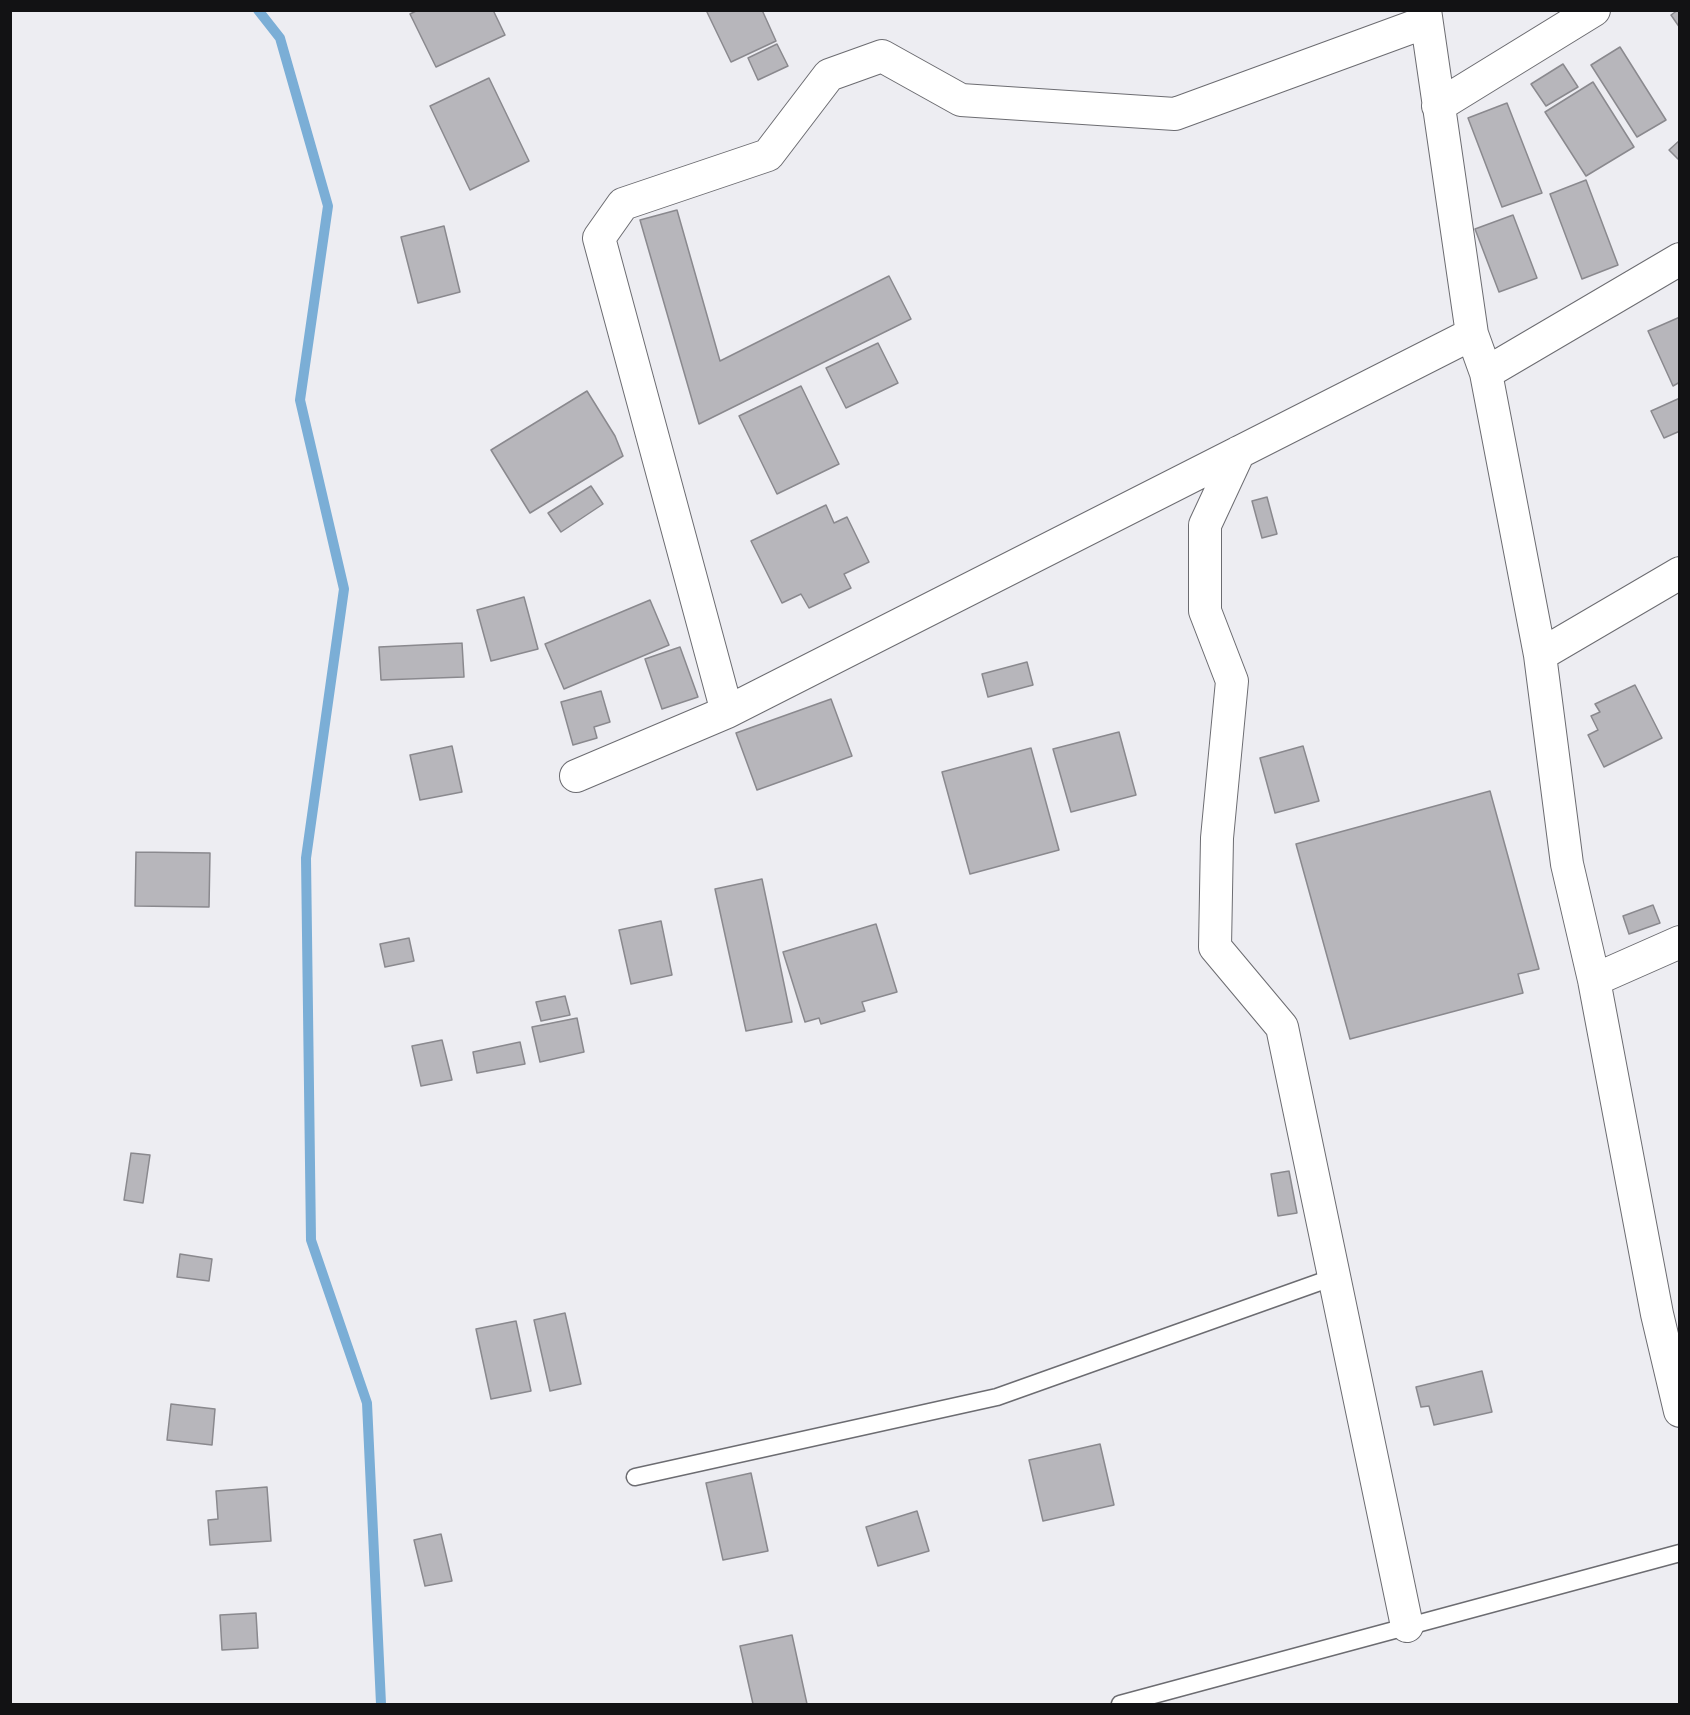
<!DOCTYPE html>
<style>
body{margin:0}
#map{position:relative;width:1690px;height:1715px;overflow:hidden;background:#ededf2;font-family:Cabin,sans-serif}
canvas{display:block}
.frame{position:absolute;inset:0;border:12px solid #121214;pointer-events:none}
</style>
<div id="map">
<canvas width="1690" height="1715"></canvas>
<div class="frame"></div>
</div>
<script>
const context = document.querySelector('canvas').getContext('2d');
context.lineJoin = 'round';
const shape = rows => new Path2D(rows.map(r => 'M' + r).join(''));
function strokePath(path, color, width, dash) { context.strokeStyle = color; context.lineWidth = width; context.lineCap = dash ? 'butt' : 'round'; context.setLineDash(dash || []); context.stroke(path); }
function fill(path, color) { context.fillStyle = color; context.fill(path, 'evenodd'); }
strokePath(shape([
 [258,10,280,38,328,206,300,400,344,589,306,858,311,1240,367,1403,381,1704]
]), '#7baed6', 10);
const building = shape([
 [418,10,493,10,505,35,436,67,410,14,418,10],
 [706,10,762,10,776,41,731,62,706,10],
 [1678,10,1680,10,1680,28,1671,15,1678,10],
 [777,44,788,66,758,80,748,58,777,44],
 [1620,47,1666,120,1637,137,1591,65,1620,47],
 [1563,64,1578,87,1546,106,1531,84,1563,64],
 [489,78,529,161,470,190,430,106,489,78],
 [1593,82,1634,147,1586,176,1545,112,1593,82],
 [1507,103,1542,193,1502,207,1468,118,1507,103],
 [1680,140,1680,161,1669,150,1680,140],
 [1586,180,1618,265,1582,279,1550,194,1586,180],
 [677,210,720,361,889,276,911,319,699,424,640,220,677,210],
 [1513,215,1537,278,1499,292,1475,229,1513,215],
 [444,226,460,292,418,303,401,237,444,226],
 [1680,317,1680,382,1673,386,1648,331,1680,317],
 [878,343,898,383,846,408,826,368,878,343],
 [801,386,839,464,777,494,739,416,801,386],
 [587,391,615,436,623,456,530,513,491,450,587,391],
 [1680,398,1680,431,1664,438,1651,411,1680,398],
 [591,486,603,504,561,532,548,513,591,486],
 [1267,497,1277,534,1262,538,1252,501,1267,497],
 [826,505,834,523,847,517,869,562,844,574,851,588,809,608,801,594,782,603,751,541,826,505],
 [524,597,538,649,491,661,477,610,524,597],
 [650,600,669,645,564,689,545,644,650,600],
 [462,643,464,677,381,680,379,647,462,643],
 [680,647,698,697,662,709,645,659,680,647],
 [1027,662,1033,685,988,697,982,674,1027,662],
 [1635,685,1662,738,1604,767,1588,735,1598,730,1591,716,1600,712,1595,704,1635,685],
 [601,691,610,722,594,727,597,738,573,745,561,702,601,691],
 [831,699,852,756,757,790,736,733,831,699],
 [1119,732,1136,795,1071,812,1053,749,1119,732],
 [452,746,462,792,420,800,410,755,452,746],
 [1303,746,1319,801,1275,813,1260,758,1303,746],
 [1031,748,1059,850,970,874,942,772,1031,748],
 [1490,791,1539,969,1518,974,1523,993,1350,1039,1296,844,1490,791],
 [136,852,210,853,209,907,135,906,136,852],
 [762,879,792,1022,746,1031,715,889,762,879],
 [1653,905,1660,923,1629,934,1623,916,1653,905],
 [661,921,672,975,631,984,619,930,661,921],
 [876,924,897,992,862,1002,865,1011,821,1024,819,1018,805,1022,783,952,876,924],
 [409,938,414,961,385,967,380,944,409,938],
 [565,996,570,1015,541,1021,536,1002,565,996],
 [577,1018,584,1052,540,1062,532,1027,577,1018],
 [442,1040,452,1080,421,1086,412,1046,442,1040],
 [520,1042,525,1064,477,1073,473,1052,520,1042],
 [131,1153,150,1155,143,1203,124,1200,131,1153],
 [1289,1171,1297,1213,1278,1216,1271,1174,1289,1171],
 [180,1254,212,1259,209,1281,177,1277,180,1254],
 [565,1313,581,1384,550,1391,534,1320,565,1313],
 [516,1321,531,1391,491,1399,476,1329,516,1321],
 [1482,1371,1492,1412,1434,1425,1429,1406,1421,1407,1416,1387,1482,1371],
 [171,1404,215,1409,212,1445,167,1440,171,1404],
 [1100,1444,1114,1505,1043,1521,1029,1460,1100,1444],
 [751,1473,768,1551,723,1560,706,1483,751,1473],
 [267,1487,271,1541,210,1545,208,1520,218,1519,216,1491,267,1487],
 [917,1511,929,1551,878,1566,866,1527,917,1511],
 [441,1534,452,1581,425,1586,414,1540,441,1534],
 [256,1613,258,1648,222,1650,220,1615,256,1613],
 [792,1635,807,1704,753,1704,740,1646,792,1635]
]);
fill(building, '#b7b6bb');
strokePath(building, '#8a898e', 1.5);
const lane = shape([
 [635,1477,997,1397,1334,1277],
 [1120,1704,1680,1553]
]);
const street = shape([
 [1425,10,1472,334,1486,373,1540,655,1567,864,1594,980,1657,1314,1680,1411],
 [1438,106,1594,10],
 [1486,373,1680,259],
 [1239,452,1205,525,1205,611,1232,681,1217,838,1215,947,1282,1027,1407,1626],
 [1540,655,1680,573],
 [727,712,599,238,623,204,768,155,829,75,882,56,961,100,1175,114,1426,22],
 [576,776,727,712,1472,334],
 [1594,980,1680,942]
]);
strokePath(lane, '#6c6c71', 19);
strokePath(street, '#6c6c71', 34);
strokePath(lane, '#fff', 16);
strokePath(street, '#fff', 32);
</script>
